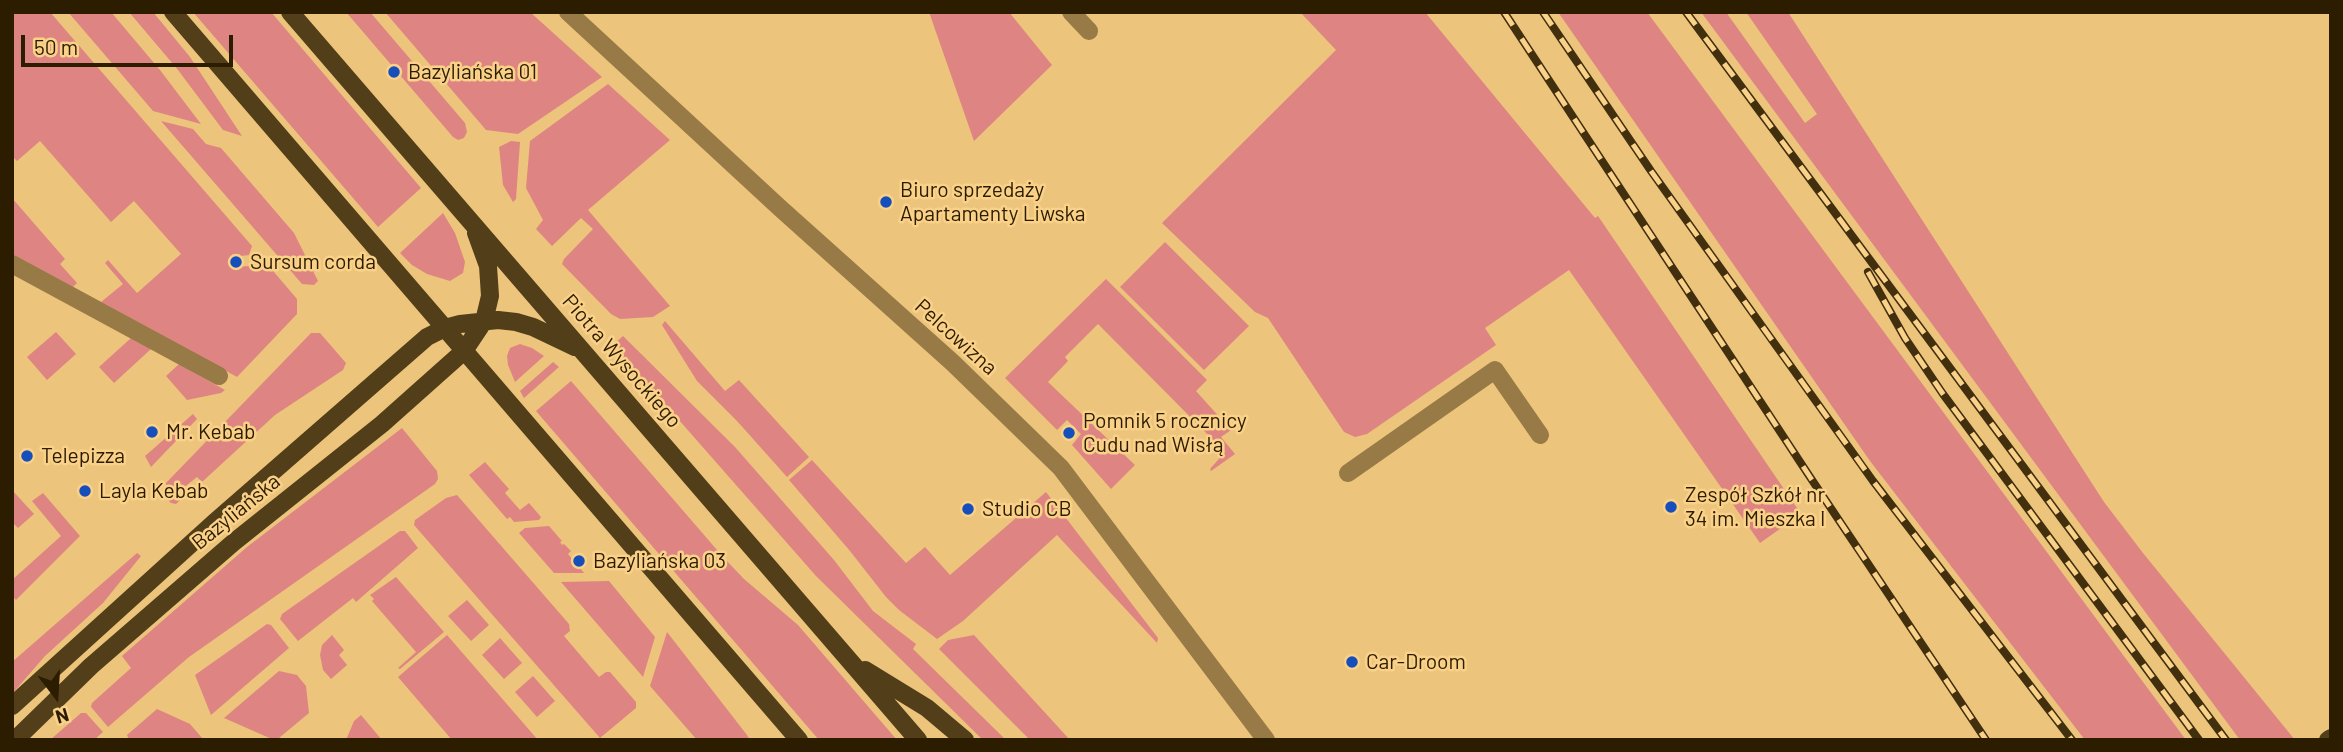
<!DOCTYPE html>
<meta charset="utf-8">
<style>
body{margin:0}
#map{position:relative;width:2343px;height:752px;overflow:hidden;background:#ecc47b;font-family:Barlow,sans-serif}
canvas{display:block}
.frame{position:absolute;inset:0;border:14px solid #2c1c00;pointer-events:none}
.north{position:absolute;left:21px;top:661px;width:70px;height:70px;-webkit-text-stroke:5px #fad188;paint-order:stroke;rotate:163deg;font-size:19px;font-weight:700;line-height:28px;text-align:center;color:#2c1c00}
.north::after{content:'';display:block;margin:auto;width:24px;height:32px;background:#2c1c00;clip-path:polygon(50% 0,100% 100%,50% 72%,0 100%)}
.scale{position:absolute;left:21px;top:35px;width:212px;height:32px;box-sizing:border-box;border:4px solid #2c1c00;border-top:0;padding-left:9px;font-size:21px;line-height:24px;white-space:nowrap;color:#2c1c00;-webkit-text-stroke:5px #fad188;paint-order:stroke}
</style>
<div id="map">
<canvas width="2343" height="752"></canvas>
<div class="frame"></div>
<div class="north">N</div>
<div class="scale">50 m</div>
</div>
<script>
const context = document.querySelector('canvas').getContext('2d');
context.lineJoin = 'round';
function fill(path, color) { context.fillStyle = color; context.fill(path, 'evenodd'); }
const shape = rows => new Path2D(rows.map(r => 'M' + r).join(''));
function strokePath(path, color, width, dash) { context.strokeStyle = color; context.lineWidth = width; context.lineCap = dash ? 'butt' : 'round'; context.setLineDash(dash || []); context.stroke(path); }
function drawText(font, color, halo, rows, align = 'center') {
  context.font = font + ' Barlow,sans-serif'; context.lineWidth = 5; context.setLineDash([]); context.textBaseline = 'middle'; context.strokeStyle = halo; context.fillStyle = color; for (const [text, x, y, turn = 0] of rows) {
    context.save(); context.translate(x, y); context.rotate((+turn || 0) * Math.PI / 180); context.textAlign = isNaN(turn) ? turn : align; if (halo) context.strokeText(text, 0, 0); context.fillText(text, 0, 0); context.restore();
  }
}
fill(shape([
 [12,12,50,12,252,246,249,255,232,257,232,267,268,265,297,299,297,314,237,377,101,302,123,284,105,263,108,260,137,293,181,254,134,201,111,222,40,141,17,161,12,156],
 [68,12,111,12,160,70,201,124,153,111],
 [129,12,153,12,190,57,242,136,223,130,178,70],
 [193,12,271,12,421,188,378,227],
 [346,12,370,12,465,123,467,132,464,138,458,140,453,137],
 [385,12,530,12,602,77,518,134,486,130],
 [929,12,1009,12,1052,65,974,141],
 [1300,12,1425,12,1595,218,1598,216,1801,514,1760,543,1569,270,1485,328,1496,345,1367,434,1355,437,1344,432,1268,318,1255,312,1162,223,1336,50],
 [1558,12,1647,12,2186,740,2085,740,1870,461],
 [1701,12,1726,12,1805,123,1817,114,1746,12,1788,12,2104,502,2143,553,2295,740,2240,740],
 [608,84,670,140,588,210,670,306,653,317,620,319,611,314,562,264,564,259,593,229,581,218,552,246,536,229,543,220,526,188,530,141],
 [161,121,193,129,206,144,221,148,294,233,318,281,314,285,302,284],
 [511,141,520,142,516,199,513,202,503,185,499,147],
 [12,198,65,259,60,264,77,283,73,287,12,254],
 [443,213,455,233,465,262,463,273,450,281,427,274,412,265,400,253],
 [1165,242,1249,326,1204,370,1120,287],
 [1106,279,1207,380,1196,391,1231,430,1221,437,1235,454,1211,471,1210,469,1225,452,1098,324,1065,357,1068,361,1048,382,1135,465,1111,489,1072,445,1081,434,1067,420,1057,430,1005,378],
 [665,321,725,391,739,380,809,457,787,477,737,421,697,381,662,325],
 [56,332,76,354,47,380,27,357],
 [311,333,320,333,346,363,343,370,275,415,202,482,197,477,177,493,181,499,176,504,171,503,166,498,166,483],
 [623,336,735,447,834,560,873,611,916,644,913,649,1006,740,983,740,816,576,613,345],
 [131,338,151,349,114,383,99,367],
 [520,344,532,348,544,356,515,382,508,365,507,356,510,348],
 [553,362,559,367,524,398,520,391],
 [179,364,225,390,221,393,187,400,166,376],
 [571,381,724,558,744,579,798,625,897,740,819,740,536,411],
 [193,414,197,419,151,467,145,456],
 [402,428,437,471,438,479,435,484,189,657,108,727,91,707,92,703,131,668,122,656,247,547],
 [812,460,906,563,925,547,950,575,1046,492,1158,638,1157,643,1057,535,963,621,937,639,899,610,886,597,850,551,789,480],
 [485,462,509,489,505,493,520,510,529,503,541,517,539,520,514,522,510,517,507,519,469,475],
 [12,490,34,514,18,528,12,522],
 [43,493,80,536,16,600,12,596,12,580,61,536,32,501],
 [457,495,569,624,570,631,564,636,599,677,606,672,610,672,636,702,636,708,600,738,414,525,415,520,446,498],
 [549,526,562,541,560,542,562,545,564,544,571,551,568,554,584,573,554,573,519,533,525,528],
 [400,531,405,531,418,548,356,602,353,598,298,641,280,619,282,614],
 [137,553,141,556,103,603,45,656,12,694,12,662],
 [396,577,444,632,400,669,398,668,416,652,372,601,374,599,370,595],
 [609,581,655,637,643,677,561,582],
 [467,600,489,625,471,641,448,616],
 [267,624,271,625,289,648,211,715,195,675],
 [667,632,747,735,750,740,697,740,650,686],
 [332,635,344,650,339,655,347,665,331,679,323,670,320,655,322,645],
 [447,635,538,740,452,740,398,677],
 [974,635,1070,740,1030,740,939,649,948,640],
 [500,638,522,663,504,679,482,655],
 [279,671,297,675,306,686,309,713,279,738,274,740,224,718],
 [533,676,555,701,537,717,515,692],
 [157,709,190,724,203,739,129,740,127,735],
 [81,713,86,713,103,732,94,740,50,740],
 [361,715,382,740,346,740,354,721]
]), '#de8583');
strokePath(shape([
 [568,12,780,208,953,363,1061,468,1266,740],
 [1071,12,1089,31],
 [12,264,219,376],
 [1348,473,1495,370,1540,435]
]), '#977a46', 18);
strokePath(shape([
 [173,12,799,740],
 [290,12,918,740],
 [865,670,927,708,965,740],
 [12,706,215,522,427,337,445,328,460,324,498,320,516,322,533,327,575,347],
 [15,740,91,666,234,542,382,424,464,351,484,321,490,296,488,266,476,233],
 [2328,740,2331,738]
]), '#523e19', 18);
const rail = shape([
 [1504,12,1810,477,1986,740],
 [1543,12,1651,171,1873,481,2072,740],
 [1686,12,2226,740],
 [1868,272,1905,338,1943,394,2199,740]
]);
strokePath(rail, '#412f0e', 8);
strokePath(rail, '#fad188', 5, [16]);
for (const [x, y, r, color] of [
 [394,72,7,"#164fbb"],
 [886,202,7,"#164fbb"],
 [236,262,7,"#164fbb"],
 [152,432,7,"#164fbb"],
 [1069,433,7,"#164fbb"],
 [27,456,7,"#164fbb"],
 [85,491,7,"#164fbb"],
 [1671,507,7,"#164fbb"],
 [968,509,7,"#164fbb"],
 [579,561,7,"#164fbb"],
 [1352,662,7,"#164fbb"]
]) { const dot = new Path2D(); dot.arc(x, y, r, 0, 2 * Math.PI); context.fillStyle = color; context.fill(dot); strokePath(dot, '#fad188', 2.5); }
drawText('21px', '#2c1c00', '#fad188', [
 ["Bazyliańska 01",408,72],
 ["Biuro sprzedaży",900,190],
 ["Apartamenty Liwska",900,214],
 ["Sursum corda",250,262],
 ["Pomnik 5 rocznicy",1083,421],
 ["Cudu nad Wisłą",1083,445],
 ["Mr. Kebab",166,432],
 ["Telepizza",41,456],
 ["Layla Kebab",99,491],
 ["Zespół Szkół nr",1685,495],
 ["34 im. Mieszka I",1685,519],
 ["Studio CB",982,509],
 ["Bazyliańska 03",593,561],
 ["Car-Droom",1366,662]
], 'left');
drawText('21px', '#2c1c00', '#fad188', [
 ["Pelcowizna",956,337,42],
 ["Piotra Wysockiego",622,361,49],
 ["Bazyliańska",236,512,-39]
]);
</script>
